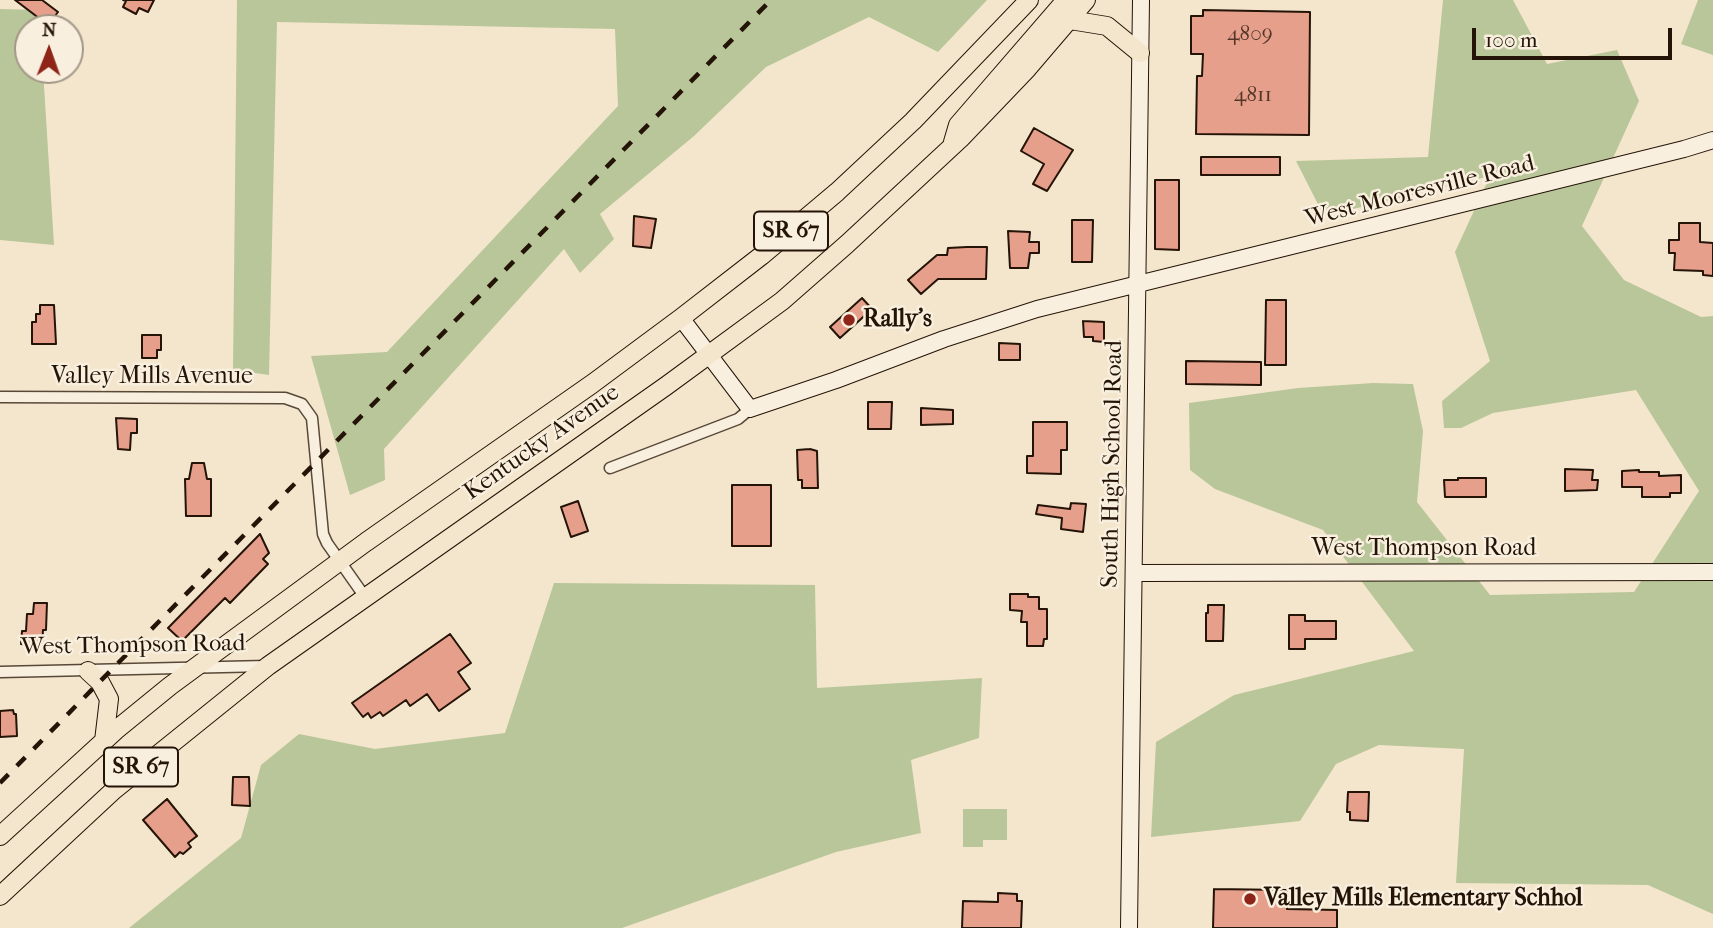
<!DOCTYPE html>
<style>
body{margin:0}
#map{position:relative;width:1713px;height:928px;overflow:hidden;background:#f4e6cc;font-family:"IM FELL French Canon",serif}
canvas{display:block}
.north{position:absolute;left:14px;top:14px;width:70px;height:70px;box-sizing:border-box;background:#f8efde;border:2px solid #a39788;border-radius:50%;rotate:1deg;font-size:19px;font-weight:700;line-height:28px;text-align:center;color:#241307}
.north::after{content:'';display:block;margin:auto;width:24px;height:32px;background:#8f2418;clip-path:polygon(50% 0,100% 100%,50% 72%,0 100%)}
.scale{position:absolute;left:1472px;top:28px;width:200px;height:32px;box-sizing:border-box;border:4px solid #241307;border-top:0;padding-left:9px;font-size:21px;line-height:24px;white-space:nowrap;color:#241307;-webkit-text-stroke:5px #f8efde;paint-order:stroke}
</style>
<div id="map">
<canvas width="1713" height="928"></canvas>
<div class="north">N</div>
<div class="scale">100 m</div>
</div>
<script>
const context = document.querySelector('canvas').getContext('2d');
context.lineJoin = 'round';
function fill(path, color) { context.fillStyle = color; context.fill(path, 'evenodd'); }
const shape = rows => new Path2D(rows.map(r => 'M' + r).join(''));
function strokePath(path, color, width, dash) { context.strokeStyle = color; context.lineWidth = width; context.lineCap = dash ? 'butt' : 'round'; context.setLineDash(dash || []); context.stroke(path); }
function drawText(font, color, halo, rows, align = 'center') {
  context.font = font + ' "IM FELL French Canon",serif'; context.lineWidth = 5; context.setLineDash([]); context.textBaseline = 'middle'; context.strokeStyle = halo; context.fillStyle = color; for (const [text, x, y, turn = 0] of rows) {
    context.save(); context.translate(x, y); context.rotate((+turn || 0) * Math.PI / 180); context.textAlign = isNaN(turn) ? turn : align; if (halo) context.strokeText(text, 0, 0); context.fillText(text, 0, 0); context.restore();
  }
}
fill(shape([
 [237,0,987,0,938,52,869,17,766,67,694,136,600,214,614,239,580,273,564,249,384,449,385,480,350,495,311,356,387,352,618,106,615,29,277,22,269,375,233,370],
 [1443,0,1513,0,1547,64,1617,50,1639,101,1582,226,1624,280,1701,317,1713,316,1713,914,1648,885,1456,883,1464,749,1379,745,1336,764,1300,821,1151,837,1156,742,1234,695,1414,651,1323,530,1215,489,1190,470,1189,403,1298,388,1373,383,1413,384,1423,431,1417,502,1490,595,1634,592,1699,491,1636,390,1493,413,1461,428,1444,428,1442,401,1490,361,1455,252,1490,176,1324,216,1296,161,1428,157],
 [1698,0,1713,0,1713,55,1681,44],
 [0,9,39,10,40,28,28,28,28,70,43,70,54,245,0,240],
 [554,583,815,585,817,688,982,678,979,738,911,760,921,833,836,852,622,928,129,928,241,838,261,765,299,734,375,749,505,733],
 [963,809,1007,809,1007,840,983,840,983,847,963,847]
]), '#b9c699');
const building = shape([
 [15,0,42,0,58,12,48,25,15,0],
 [123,0,154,0,148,12,139,8,136,14,123,7,126,1,123,0],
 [1203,10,1310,12,1309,135,1196,134,1197,76,1202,76,1203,54,1191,54,1191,16,1203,16,1203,10],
 [1034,128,1073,150,1047,191,1033,184,1044,164,1021,151,1034,128],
 [1201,157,1280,157,1280,175,1201,175,1201,157],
 [1155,180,1179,180,1179,250,1155,249,1155,180],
 [634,216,656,219,651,248,633,246,634,216],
 [1072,220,1093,220,1092,262,1072,262,1072,220],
 [1679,223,1700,223,1700,242,1713,243,1713,276,1703,275,1703,271,1674,270,1675,253,1669,253,1669,240,1679,240,1679,223],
 [1008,231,1030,232,1029,242,1039,242,1039,253,1030,253,1028,268,1010,268,1008,231],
 [967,247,987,247,986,279,938,279,921,294,908,280,937,255,947,255,948,248,967,247],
 [862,298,872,309,840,338,830,327,862,298],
 [1266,300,1286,300,1286,365,1265,365,1266,300],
 [40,305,54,305,56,344,32,344,32,322,36,322,36,314,40,314,40,305],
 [1083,321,1104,322,1104,342,1093,341,1093,337,1084,337,1083,321],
 [142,335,161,335,161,350,157,350,157,358,142,358,142,335],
 [999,343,1020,344,1020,360,999,360,999,343],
 [1186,361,1261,362,1261,385,1186,384,1186,361],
 [868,402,892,402,891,429,868,429,868,402],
 [921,408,953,410,953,424,921,425,921,408],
 [116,418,137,419,137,433,131,433,130,450,118,449,116,418],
 [1033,422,1067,422,1067,450,1061,450,1061,474,1027,473,1027,456,1033,456,1033,422],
 [810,449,817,451,818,488,802,488,802,480,798,480,797,450,810,449],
 [192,463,204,463,207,479,211,479,211,516,186,516,185,479,189,479,192,463],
 [1565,469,1593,470,1592,480,1598,480,1597,490,1565,491,1565,469],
 [1639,470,1639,472,1659,472,1659,476,1681,475,1681,493,1670,493,1670,497,1642,497,1642,487,1622,487,1622,471,1639,470],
 [1458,478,1486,478,1486,497,1445,497,1444,480,1458,480,1458,478],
 [732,485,771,485,771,546,732,546,732,485],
 [578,501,588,531,571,537,561,507,578,501],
 [1071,503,1086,504,1083,532,1061,529,1062,518,1036,514,1038,505,1070,509,1071,503],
 [260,534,269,553,263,559,268,564,230,603,225,598,182,641,168,628,260,534],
 [1010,594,1028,594,1028,597,1039,597,1039,609,1047,609,1047,639,1044,639,1043,646,1027,646,1027,622,1021,622,1022,611,1010,610,1010,594],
 [34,603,47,603,46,630,43,630,42,647,21,644,22,631,26,631,27,614,33,614,34,603],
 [1208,605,1224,605,1223,641,1206,641,1206,613,1208,613,1208,605],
 [1289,615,1305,615,1305,621,1336,621,1336,639,1305,639,1305,649,1289,649,1289,615],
 [450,634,471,663,458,672,470,689,439,711,427,694,410,706,406,700,383,716,380,712,371,718,368,713,363,717,352,703,450,634],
 [13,710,14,714,16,714,17,736,0,737,0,711,13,710],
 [233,777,249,777,250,806,232,805,233,777],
 [1348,792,1369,792,1368,821,1350,820,1350,812,1347,812,1348,792],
 [167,799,197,836,188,843,191,847,183,854,180,852,175,857,143,820,167,799],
 [1214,889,1287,890,1287,909,1337,910,1337,928,1213,928,1214,889],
 [998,893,1017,894,1017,901,1022,901,1021,928,962,928,963,901,998,902,998,893]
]);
fill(building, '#e69f8a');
strokePath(building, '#241307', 2);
const street = shape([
 [0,397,285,398,302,404,312,418,323,534,327,543,365,597],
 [610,468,738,419,750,409],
 [0,672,267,666]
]);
const secondary = shape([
 [681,318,750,409,836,380,944,339,1037,309,1684,149,1713,140],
 [1135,573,1713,572],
 [1129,928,1141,0]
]);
const primary = shape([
 [1070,20,1107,26,1140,53],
 [953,142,958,125,1066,0],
 [88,671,100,682,109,699,104,741],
 [0,836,116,730,170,686,366,542,592,384,681,318,761,256,837,192,913,121,1029,0],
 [0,896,114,790,268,666,666,386,782,301,847,244,960,139,1027,69,1086,0]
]);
strokePath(street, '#584838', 13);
strokePath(secondary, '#241307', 18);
strokePath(primary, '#241307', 20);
strokePath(street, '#f8efde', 10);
strokePath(secondary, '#f8efde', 16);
strokePath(primary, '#f4e6cc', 18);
strokePath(shape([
 [0,783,771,0]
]), '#241307', 4.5, [12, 12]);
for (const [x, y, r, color] of [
 [849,320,7,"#8f2418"],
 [1250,899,7,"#8f2418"]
]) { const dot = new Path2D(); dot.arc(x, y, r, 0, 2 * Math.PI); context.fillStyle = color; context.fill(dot); strokePath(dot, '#f8efde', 2.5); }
drawText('21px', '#543628', null, [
 ["4809",1250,35],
 ["4811",1253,96]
]);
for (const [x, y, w] of [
 [791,231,74],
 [141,767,74]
]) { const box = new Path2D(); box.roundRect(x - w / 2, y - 19.5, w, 39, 5); context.fillStyle = '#f8efde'; context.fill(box); strokePath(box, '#241307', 2); }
drawText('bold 23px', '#241307', null, [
 ["SR 67",791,231],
 ["SR 67",141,767]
]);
drawText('24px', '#241307', '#f8efde', [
 ["West Mooresville Road",1420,192,-14],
 ["Valley Mills Avenue",152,377],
 ["Kentucky Avenue",542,443,-35],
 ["South High School Road",1113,464,-89],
 ["West Thompson Road",1424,549],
 ["West Thompson Road",133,646,-1]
]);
drawText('bold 24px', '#241307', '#f8efde', [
 ["Rally's",863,320],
 ["Valley Mills Elementary Schhol",1264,899]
], 'left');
</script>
